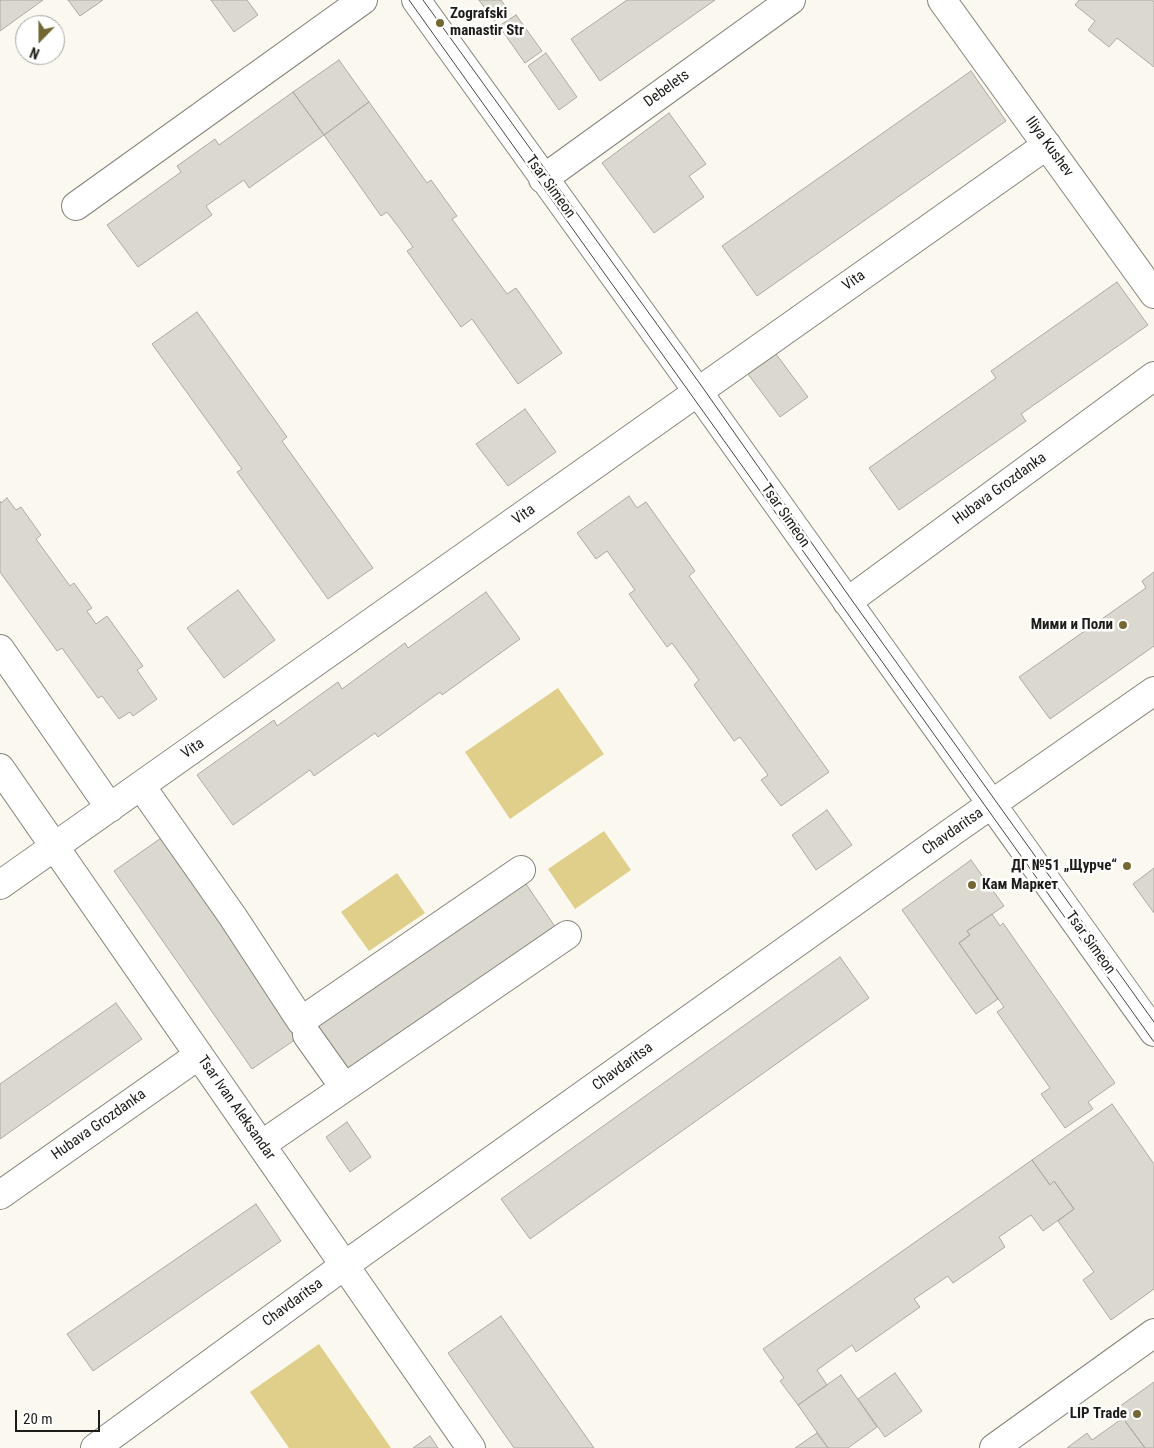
<!DOCTYPE html>
<meta charset="utf-8">
<style>
body{margin:0}
#map{position:relative;width:1154px;height:1448px;overflow:hidden;background:#fbf8ef;font-family:"Roboto Condensed",sans-serif}
canvas{display:block}
.north{position:absolute;left:15px;top:15px;width:50px;height:50px;box-sizing:border-box;background:#fff;border:1px solid #a5a4a3;border-radius:50%;rotate:202deg;font-size:14px;font-weight:700;line-height:20px;text-align:center;color:#1d1c18}
.north::after{content:'';display:block;margin:auto;width:18px;height:22px;background:#736734;clip-path:polygon(50% 0,100% 100%,50% 72%,0 100%)}
.scale{position:absolute;left:15px;top:1410px;width:85px;height:22px;box-sizing:border-box;border:2px solid #1d1c18;border-top:0;padding-left:6px;font-size:15px;line-height:18px;white-space:nowrap;color:#1d1c18;-webkit-text-stroke:4px #fff;paint-order:stroke}
</style>
<div id="map">
<canvas width="1154" height="1448"></canvas>
<div class="north">N</div>
<div class="scale">20 m</div>
</div>
<script>
const context = document.querySelector('canvas').getContext('2d');
context.lineJoin = 'round';
function fill(path, color) { context.fillStyle = color; context.fill(path, 'evenodd'); }
const shape = rows => new Path2D(rows.map(r => 'M' + r).join(''));
function strokePath(path, color, width, dash) { context.strokeStyle = color; context.lineWidth = width; context.lineCap = dash ? 'butt' : 'round'; context.setLineDash(dash || []); context.stroke(path); }
function drawText(font, color, halo, rows, align = 'center') {
  context.font = font + ' "Roboto Condensed",sans-serif'; context.lineWidth = 5; context.setLineDash([]); context.textBaseline = 'middle'; context.strokeStyle = halo; context.fillStyle = color; for (const [text, x, y, turn = 0] of rows) {
    context.save(); context.translate(x, y); context.rotate((+turn || 0) * Math.PI / 180); context.textAlign = isNaN(turn) ? turn : align; if (halo) context.strokeText(text, 0, 0); context.fillText(text, 0, 0); context.restore();
  }
}
fill(shape([
 [558,688,604,754,510,819,465,752],
 [604,831,631,870,575,909,548,869],
 [397,873,425,913,369,951,341,912],
 [319,1344,391,1448,289,1448,250,1392]
]), '#dfcf8b');
const building = shape([
 [0,0,43,0,0,31,0,0],
 [68,0,103,0,80,16,68,0],
 [211,0,247,0,258,15,234,32,211,0],
 [479,0,501,0,509,11,494,21,479,0],
 [627,0,715,0,600,81,571,39,627,0],
 [1079,0,1152,0,1154,2,1154,67,1117,38,1109,47,1088,30,1095,21,1075,5,1079,0],
 [516,15,542,51,525,63,499,26,516,15],
 [546,53,577,97,559,110,528,66,546,53],
 [339,60,369,102,324,135,293,92,339,60],
 [971,71,1006,121,757,296,722,246,971,71],
 [293,92,324,135,249,188,244,180,206,206,212,215,138,267,107,225,181,172,177,166,215,139,219,145,293,92],
 [369,102,427,183,431,180,457,216,452,219,507,294,516,288,562,353,518,384,472,319,461,327,407,251,413,247,400,229,387,212,381,216,324,135,369,102],
 [669,113,706,164,689,176,704,197,654,233,602,163,669,113],
 [1117,282,1148,325,1021,414,1026,421,899,510,869,468,996,378,991,371,1117,282],
 [197,312,287,437,282,441,373,568,328,599,237,472,242,469,152,344,197,312],
 [776,354,808,397,780,417,748,374,776,354],
 [525,409,556,452,508,486,476,444,525,409],
 [629,496,637,508,646,502,695,571,689,576,829,772,781,806,761,780,768,775,740,737,734,741,694,685,699,680,672,643,667,647,629,594,635,590,607,551,596,559,577,533,629,496],
 [7,498,16,510,21,507,41,535,36,539,70,586,74,583,92,608,87,611,96,624,107,616,143,666,137,670,157,699,133,716,130,712,119,719,102,696,98,698,62,648,57,651,0,572,0,501,1,503,7,498],
 [1154,572,1154,646,1050,719,1019,677,1146,588,1142,581,1154,572],
 [238,590,275,640,224,678,187,628,238,590],
 [486,592,520,639,442,695,440,692,378,737,375,733,314,776,310,770,233,825,197,775,274,720,277,726,338,682,342,689,405,643,408,648,486,592],
 [827,810,852,845,816,870,792,835,827,810],
 [164,836,302,1035,252,1069,114,871,164,836],
 [971,860,1004,906,967,931,970,935,959,943,998,999,976,1014,902,910,971,860],
 [1154,868,1154,913,1133,884,1154,868],
 [524,881,558,931,344,1079,309,1029,524,881],
 [992,914,1000,926,1003,923,1115,1083,1088,1102,1093,1109,1065,1128,1041,1094,1050,1088,997,1012,1004,1007,959,943,970,935,967,931,992,914],
 [840,957,869,998,530,1239,501,1199,840,957],
 [116,1003,142,1039,0,1139,0,1084,116,1003],
 [1112,1104,1154,1164,1154,1289,1111,1320,1083,1280,1094,1272,1058,1221,1074,1209,1054,1181,1050,1185,1032,1160,1112,1104],
 [347,1122,371,1157,350,1172,326,1137,347,1122],
 [1032,1160,1050,1185,1054,1181,1074,1209,1043,1231,1031,1215,999,1237,1005,1247,953,1283,948,1276,914,1299,920,1307,856,1352,852,1345,817,1370,827,1385,798,1405,780,1381,784,1378,763,1349,1032,1160],
 [256,1204,281,1241,93,1371,67,1334,256,1204],
 [501,1316,594,1448,514,1448,448,1353,501,1316],
 [895,1373,922,1411,885,1437,858,1399,895,1373],
 [841,1375,877,1427,848,1448,828,1448,798,1405,841,1375],
 [1154,1382,1154,1448,1145,1448,1116,1409,1154,1382],
 [1123,1418,1145,1448,1067,1448,1087,1433,1092,1440,1123,1418],
 [817,1433,828,1448,795,1448,817,1433],
 [430,1436,438,1448,413,1448,430,1436]
]);
fill(building, '#dbd9cf');
strokePath(building, '#acaaa1', 1);
const minor = shape([
 [416,0,698,392,1154,1032],
 [942,0,1154,294],
 [543,179,791,0],
 [76,206,363,0],
 [847,602,1154,376],
 [0,649,110,808],
 [0,768,471,1448],
 [141,786,233,917,301,1021,521,870],
 [0,885,1047,145],
 [307,1035,344,1087],
 [261,1145,567,935],
 [0,1195,199,1055],
 [95,1448,345,1265,956,829,1154,691],
 [994,1448,1154,1333]
]);
strokePath(minor, '#85837a', 30);
strokePath(minor, '#fff', 28);
strokePath(shape([
 [409,0,1154,1042],
 [423,0,703,388,851,599,1154,1022]
]), '#484641', 1);
for (const [x, y, r, color] of [
 [440,23,5,"#736734"],
 [1123,625,5,"#736734"],
 [1127,866,5,"#736734"],
 [972,885,5,"#736734"],
 [1137,1414,5,"#736734"]
]) { const dot = new Path2D(); dot.arc(x, y, r, 0, 2 * Math.PI); context.fillStyle = color; context.fill(dot); strokePath(dot, '#fff', 2); }
drawText('bold 15px', '#1d1c18', '#fff', [
 ["Zografski",450,14,"left"],
 ["manastir Str",450,31,"left"],
 ["Мими и Поли",1113,625],
 ["ДГ №51 „Щурче“",1117,866],
 ["Кам Маркет",982,885,"left"],
 ["LIP Trade",1127,1414]
], 'right');
drawText('15px', '#1d1c18', '#fff', [
 ["Debelets",667,89,-36],
 ["Iliya Kushev",1049,147,54],
 ["Tsar Simeon",550,187,54],
 ["Vita",854,281,-35],
 ["Hubava Grozdanka",1000,489,-36],
 ["Vita",524,515,-35],
 ["Tsar Simeon",785,516,55],
 ["Vita",193,749,-35],
 ["Chavdaritsa",953,832,-35],
 ["Tsar Simeon",1090,943,54],
 ["Chavdaritsa",623,1067,-36],
 ["Tsar Ivan Aleksandar",236,1108,55],
 ["Hubava Grozdanka",99,1125,-35],
 ["Chavdaritsa",293,1303,-36]
]);
</script>
